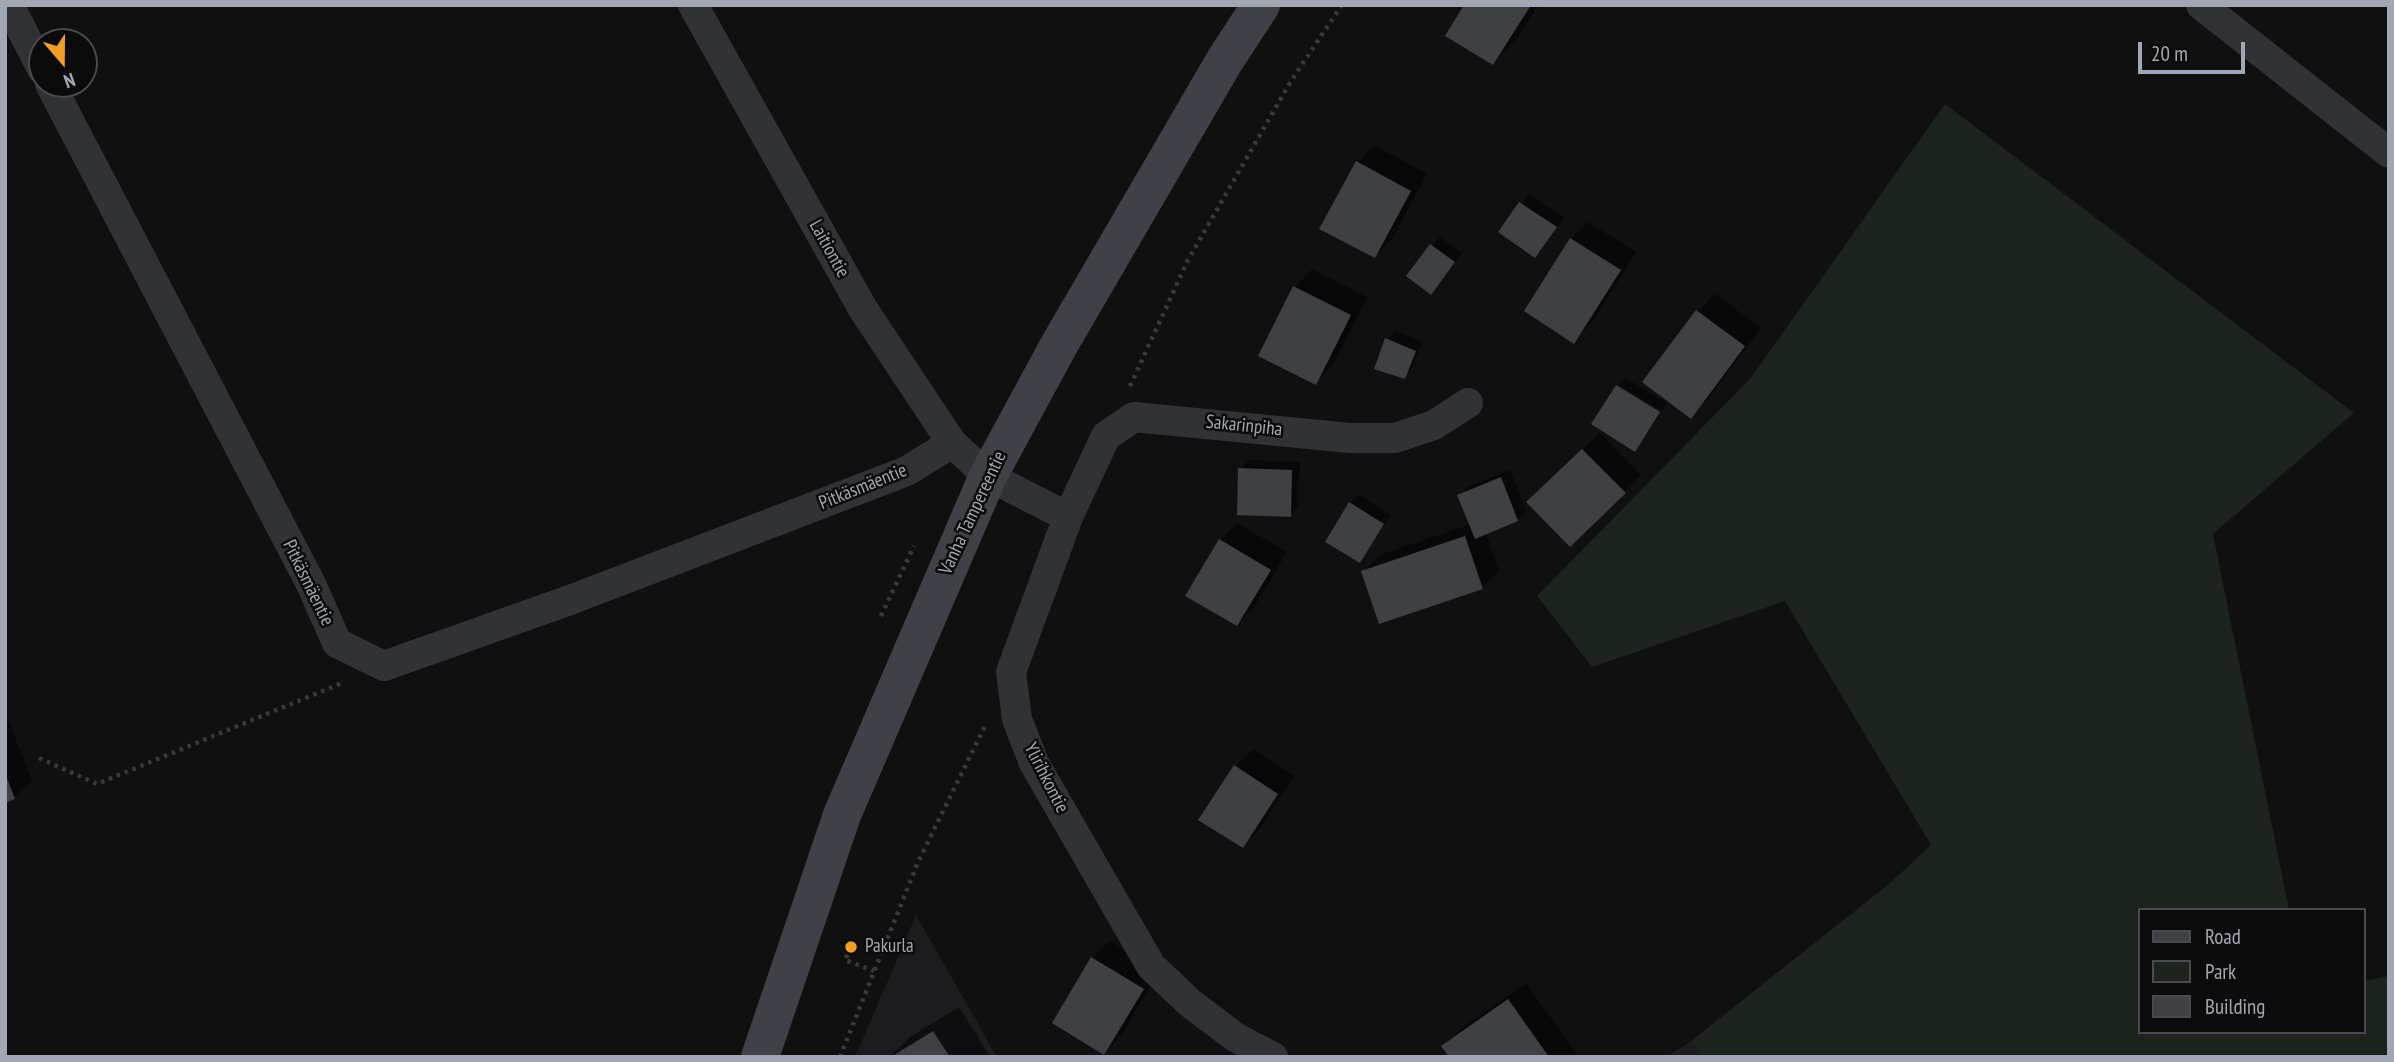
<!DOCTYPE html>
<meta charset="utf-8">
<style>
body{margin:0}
#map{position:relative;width:2394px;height:1062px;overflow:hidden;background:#101011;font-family:"PT Sans Narrow",sans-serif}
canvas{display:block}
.frame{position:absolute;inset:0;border:7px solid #a1a8b3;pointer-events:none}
.legend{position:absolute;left:2138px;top:908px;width:228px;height:126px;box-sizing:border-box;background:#0b0b0c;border:2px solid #474a4f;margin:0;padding:9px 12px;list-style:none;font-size:21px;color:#a1a8b3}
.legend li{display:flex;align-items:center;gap:14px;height:35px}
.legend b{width:35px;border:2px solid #474a4f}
.north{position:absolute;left:28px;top:28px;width:70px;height:70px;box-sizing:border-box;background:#0b0b0c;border:2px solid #474a4f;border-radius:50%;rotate:160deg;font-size:19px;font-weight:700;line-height:28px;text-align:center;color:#a1a8b3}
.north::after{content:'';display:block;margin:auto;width:24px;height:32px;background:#f39f26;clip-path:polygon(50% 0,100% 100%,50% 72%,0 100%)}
.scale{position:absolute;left:2138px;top:42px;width:107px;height:32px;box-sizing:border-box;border:4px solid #a1a8b3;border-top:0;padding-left:9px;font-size:21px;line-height:24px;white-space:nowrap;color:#a1a8b3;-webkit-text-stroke:5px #0b0b0c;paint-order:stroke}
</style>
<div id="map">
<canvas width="2394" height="1062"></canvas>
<div class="frame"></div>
<ul class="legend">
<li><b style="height:9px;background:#3f4146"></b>Road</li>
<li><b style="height:19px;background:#1c241d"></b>Park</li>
<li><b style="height:19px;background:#3f4044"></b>Building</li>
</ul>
<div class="north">N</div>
<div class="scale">20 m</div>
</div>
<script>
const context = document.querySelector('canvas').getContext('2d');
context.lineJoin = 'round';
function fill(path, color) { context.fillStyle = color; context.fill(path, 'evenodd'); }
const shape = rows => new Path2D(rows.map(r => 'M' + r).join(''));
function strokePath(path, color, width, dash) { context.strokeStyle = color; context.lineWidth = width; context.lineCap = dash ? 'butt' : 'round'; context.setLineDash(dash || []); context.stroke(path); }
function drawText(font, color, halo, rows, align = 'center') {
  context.font = font + ' "PT Sans Narrow",sans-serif'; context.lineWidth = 5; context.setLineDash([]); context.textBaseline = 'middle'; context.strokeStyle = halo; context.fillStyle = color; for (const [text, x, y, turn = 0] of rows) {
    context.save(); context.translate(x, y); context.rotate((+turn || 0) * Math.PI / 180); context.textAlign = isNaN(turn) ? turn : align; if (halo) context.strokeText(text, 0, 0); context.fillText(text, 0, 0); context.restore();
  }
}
fill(shape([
 [916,915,997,1057,855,1057],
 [1691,1041,1702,1057,1666,1057]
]), '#1c1c1e');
fill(shape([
 [1945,104,2354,413,2213,534,2289,910,2140,910,2140,1032,2364,1032,2364,981,2389,976,2389,1057,1702,1057,1691,1041,1889,884,1931,845,1785,601,1592,667,1537,596,1750,379]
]), '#1c241d');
fill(shape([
 [1466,5,1538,5,1518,38,1493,63],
 [1374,145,1427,174,1392,239,1375,256,1357,163],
 [1529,194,1564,218,1535,256,1500,232],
 [1588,222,1636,252,1591,324,1574,341,1571,239],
 [1440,237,1462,253,1439,284,1432,245],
 [1312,269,1367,297,1333,365,1315,382,1260,355,1295,287],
 [1715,294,1761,328,1708,399,1691,416,1645,381,1698,311],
 [1395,331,1423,342,1412,368,1404,377,1387,339],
 [1626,378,1667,403,1662,411,1619,385],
 [1617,388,1660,414,1635,449],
 [1600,433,1641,475,1570,545,1529,502],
 [1249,460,1300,462,1298,507,1290,516,1240,469],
 [1510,470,1526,511,1517,520,1486,533,1499,571,1482,588,1363,572,1380,555,1471,524,1459,496,1468,487],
 [1359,495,1391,515,1360,561,1350,504],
 [1237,523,1287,552,1254,607,1237,624,1220,540],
 [5,712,32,780,14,797,5,801],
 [1253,749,1294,776,1260,828,1243,846,1200,820,1235,766],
 [1110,941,1160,971,1121,1035,1104,1052,1092,958],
 [1526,983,1579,1057,1497,1057,1443,1046,1461,1029],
 [959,1007,990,1057,890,1057,910,1037]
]), '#0007');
fill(shape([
 [1464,5,1531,5,1493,65,1445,36],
 [1356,161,1411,191,1375,258,1319,229],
 [1519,202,1557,227,1535,258,1498,232],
 [1570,238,1621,270,1574,344,1524,311],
 [1430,244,1455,262,1431,295,1406,276],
 [1293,286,1351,315,1316,385,1258,356],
 [1696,310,1745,346,1691,419,1642,382],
 [1385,338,1416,351,1405,379,1374,369],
 [1616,385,1660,412,1635,452,1591,424],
 [1582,449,1626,493,1570,547,1526,502],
 [1238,468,1292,470,1291,517,1237,515],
 [1501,477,1518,521,1475,539,1457,495],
 [1349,502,1384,524,1360,563,1325,542],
 [1465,536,1483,589,1379,624,1361,571],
 [1219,539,1271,570,1237,626,1185,596],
 [1234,765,1278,794,1243,848,1198,820],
 [5,773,15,799,5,803],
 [1091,957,1144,989,1104,1055,1052,1023],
 [1508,999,1549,1057,1449,1057,1441,1046],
 [933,1031,950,1057,891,1057]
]), '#3f4044');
strokePath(shape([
 [1130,386,1188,260,1291,81,1342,5],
 [881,616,914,546],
 [39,758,97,784,342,683],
 [851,947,845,960,874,971],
 [840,1057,918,862,985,726]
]), '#37393d', 4.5, [3.5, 5]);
strokePath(shape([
 [9,5,42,69],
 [693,5,863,309,952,443,988,476,1068,517],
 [2201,5,2389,153],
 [50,84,311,584,337,643,384,666,570,600,907,471,952,443],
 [1273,1057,1235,1037,1190,1003,1151,966,1034,763,1017,719,1011,672,1068,517,1106,436,1134,417,1350,438,1395,438,1434,425,1468,403]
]), '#313236', 30);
strokePath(shape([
 [760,1057,842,815,988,476,1059,345,1225,60,1261,5]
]), '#3f4146', 38);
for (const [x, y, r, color] of [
 [851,947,7,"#f39f26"]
]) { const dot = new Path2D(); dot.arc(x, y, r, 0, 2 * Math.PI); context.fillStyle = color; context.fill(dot); strokePath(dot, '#0b0b0c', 2.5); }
drawText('19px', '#a1a8b3', '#0b0b0c', [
 ["Laitiontie",829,249,61],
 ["Sakarinpiha",1244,426,6],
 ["Pitkäsmäentie",863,487,-22],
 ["Vanha Tampereentie",973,513,-65],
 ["Pitkäsmäentie",308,583,64],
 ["Ylirihkontie",1046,778,63]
]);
drawText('19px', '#a1a8b3', '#0b0b0c', [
 ["Pakurla",865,947]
], 'left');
</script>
